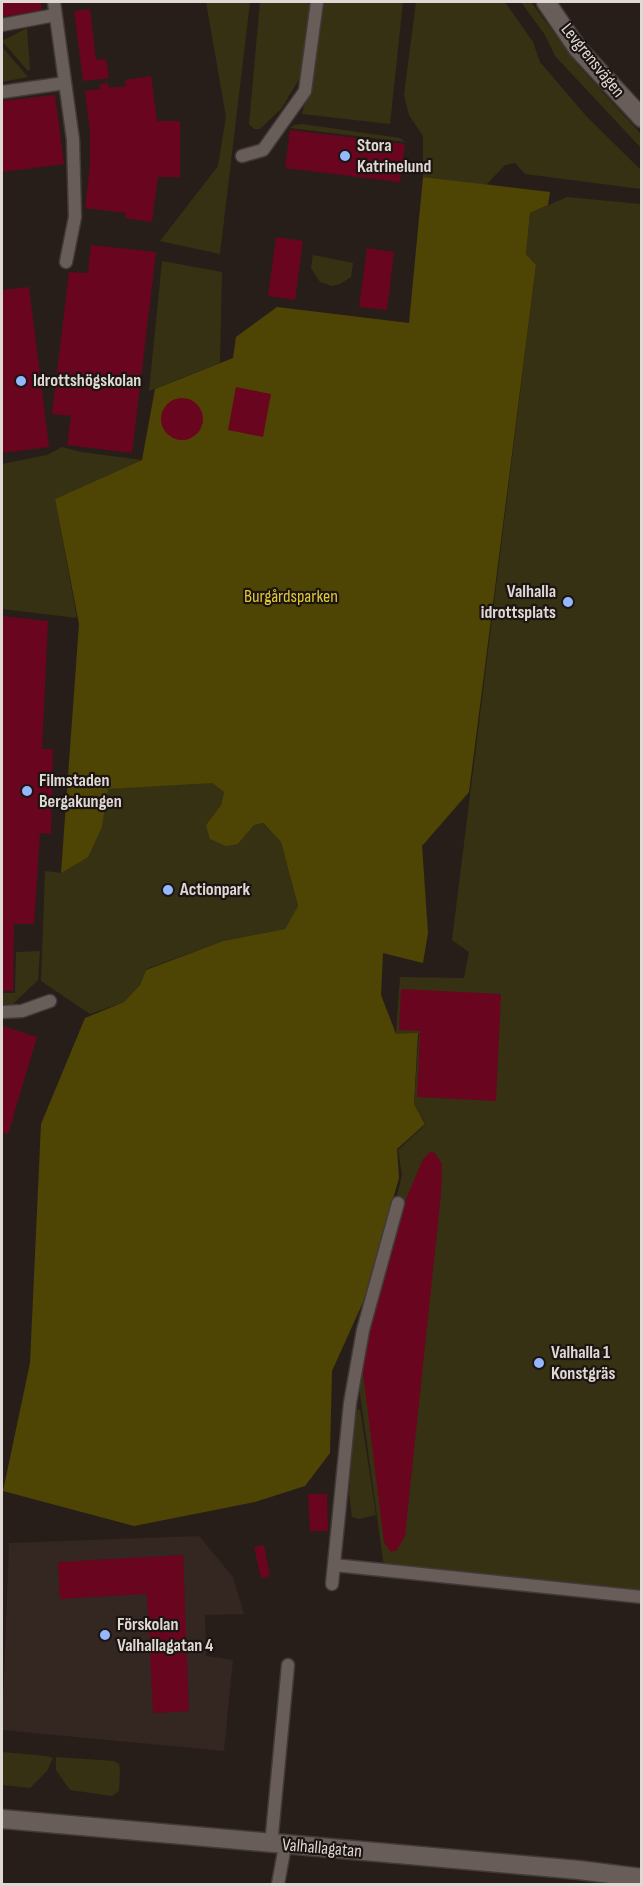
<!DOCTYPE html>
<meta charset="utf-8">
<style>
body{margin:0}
#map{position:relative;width:643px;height:1886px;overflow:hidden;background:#271e1a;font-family:"Sofia Sans Condensed",sans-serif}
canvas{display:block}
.frame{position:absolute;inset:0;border:3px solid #dfd9d6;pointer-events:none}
</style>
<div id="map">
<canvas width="643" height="1886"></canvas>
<div class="frame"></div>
</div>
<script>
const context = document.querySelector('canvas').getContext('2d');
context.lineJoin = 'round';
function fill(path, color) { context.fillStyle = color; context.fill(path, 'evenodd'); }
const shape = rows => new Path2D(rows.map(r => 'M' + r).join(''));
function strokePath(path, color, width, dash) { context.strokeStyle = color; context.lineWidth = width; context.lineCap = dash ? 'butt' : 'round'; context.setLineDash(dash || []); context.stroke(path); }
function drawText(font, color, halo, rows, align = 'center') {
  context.font = font + ' "Sofia Sans Condensed",sans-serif'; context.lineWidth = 4.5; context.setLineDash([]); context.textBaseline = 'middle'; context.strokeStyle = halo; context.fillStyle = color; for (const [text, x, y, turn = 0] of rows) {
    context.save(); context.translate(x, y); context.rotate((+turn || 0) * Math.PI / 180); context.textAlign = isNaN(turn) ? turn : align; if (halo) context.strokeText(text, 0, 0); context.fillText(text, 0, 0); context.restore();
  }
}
fill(shape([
 [199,1536,233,1577,244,1614,205,1615,206,1656,233,1660,224,1751,2,1730,9,1543]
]), '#342620');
fill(shape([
 [206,2,250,2,220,254,160,241,218,166,226,117],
 [260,2,310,2,300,78,281,109,260,129,254,129,249,124],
 [322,2,403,2,390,124,302,114,314,66],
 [416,2,505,2,533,42,540,62,587,117,641,170,641,189,525,174,515,163,505,165,486,185,423,177,423,136,409,115,404,95],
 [521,2,531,2,577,64,641,134,641,148,555,56,545,35],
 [27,28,30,70,28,71,2,41],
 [2,47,28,77,2,82],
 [302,124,400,138,405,142,290,128,294,125],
 [567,197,641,204,641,1593,384,1567,356,1364,402,1175,398,1150,426,1124,414,1104,419,1034,396,1034,400,977,464,978,469,952,452,940,536,265,526,254,530,213],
 [313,255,353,263,351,277,340,284,332,286,320,282,311,268],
 [162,261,222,272,220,363,149,391],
 [62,447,81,452,142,460,55,499,77,618,2,609,2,464,47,455],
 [182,783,212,783,224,792,221,805,206,825,238,844,254,825,262,823,281,842,298,906,285,929,223,941,146,969,140,985,124,1002,90,1014,41,981,45,871,61,873,102,827,107,789],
 [40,951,38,980,13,1004,2,1004,2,993,15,993,16,952],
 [360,1409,376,1515,359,1519,352,1517,349,1494,354,1425,357,1410],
 [2,1752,46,1756,53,1758,47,1771,30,1788,3,1785],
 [56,1757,114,1761,119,1764,120,1769,119,1791,112,1796,70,1790,56,1770]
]), '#363112');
fill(shape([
 [423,177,550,192,548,205,530,213,526,254,536,265,469,792,422,846,428,933,423,963,383,953,381,995,396,1034,418,1033,414,1104,425,1124,397,1149,399,1178,364,1300,332,1371,330,1453,305,1486,255,1502,134,1526,3,1491,30,1363,41,1124,85,1018,124,1002,140,985,146,970,223,941,285,929,298,906,281,842,263,823,254,825,238,844,226,846,210,839,206,825,221,805,224,792,212,783,108,789,102,827,88,857,61,873,79,624,55,499,142,460,155,389,233,358,236,337,277,307,409,323]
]), '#4e4505');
fill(shape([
 [2,2,41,2,42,10,2,17],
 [90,9,96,60,106,59,109,78,83,81,74,11],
 [151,76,157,121,180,121,180,177,158,177,152,222,125,218,126,213,85,208,90,165,90,131,85,91,101,89,100,84,108,83,109,88,126,86,125,80],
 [55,95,64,164,2,172,2,101],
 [290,130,405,144,400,182,285,168],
 [276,237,303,241,295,300,268,296],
 [91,245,156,252,132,453,67,445,71,416,52,414,69,272,88,273],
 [367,248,394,252,387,310,359,307],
 [29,287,49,447,2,453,2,290],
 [236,387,271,394,263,437,228,430],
 '161 419a21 21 0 1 1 42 0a21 21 0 1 1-42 0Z',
 [2,616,48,621,42,749,53,749,51,834,40,833,34,924,14,924,13,991,2,991],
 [401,989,501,994,496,1101,417,1097,420,1031,399,1030],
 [2,1026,37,1037,8,1134,2,1132],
 [430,1152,435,1153,442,1164,441,1194,405,1536,396,1551,390,1551,384,1542,362,1365,365,1329,398,1218,423,1159],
 [308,1494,327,1494,328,1531,310,1531],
 [264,1545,270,1576,261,1578,254,1547],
 [183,1555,189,1711,153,1713,147,1594,60,1599,58,1562]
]), '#6a051f');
const lane = shape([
 [54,2,73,140,75,217,66,262],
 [2,25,55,15],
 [2,92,65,83],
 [242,156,263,150,305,91,317,2],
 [2,1012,22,1011,50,1001],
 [334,1565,642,1597],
 [332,1584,350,1403,363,1330,398,1203],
 [271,1845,288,1665],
 [278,1884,285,1846]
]);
const street = shape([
 [546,2,578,49,642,118],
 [2,1819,579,1870,642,1878]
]);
strokePath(lane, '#413a38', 15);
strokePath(street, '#413a38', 21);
strokePath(lane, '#685d59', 12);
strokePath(street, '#685d59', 18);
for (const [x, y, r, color] of [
 [345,156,6,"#94b7fd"],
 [21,381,6,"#94b7fd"],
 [568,602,6,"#94b7fd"],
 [27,791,6,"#94b7fd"],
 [168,890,6,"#94b7fd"],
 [539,1363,6,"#94b7fd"],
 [105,1635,6,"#94b7fd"]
]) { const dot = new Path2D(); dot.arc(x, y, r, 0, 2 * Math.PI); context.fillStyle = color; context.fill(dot); strokePath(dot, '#1d1511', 2); }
drawText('18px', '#dfd9d6', '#1d1511', [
 ["Levgrensvägen",592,61,51],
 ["Valhallagatan",322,1849,5]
]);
drawText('bold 18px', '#dfd9d6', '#1d1511', [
 ["Stora",357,146],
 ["Katrinelund",357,167],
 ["Idrottshögskolan",33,381],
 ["Valhalla",556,592,"right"],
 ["idrottsplats",556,613,"right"],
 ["Filmstaden",39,781],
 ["Bergakungen",39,802],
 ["Actionpark",180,890],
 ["Valhalla 1",551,1353],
 ["Konstgräs",551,1374],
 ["Förskolan",117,1625],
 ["Valhallagatan 4",117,1646]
], 'left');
drawText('18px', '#e0c932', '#1d1511', [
 ["Burgårdsparken",291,597]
]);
</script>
